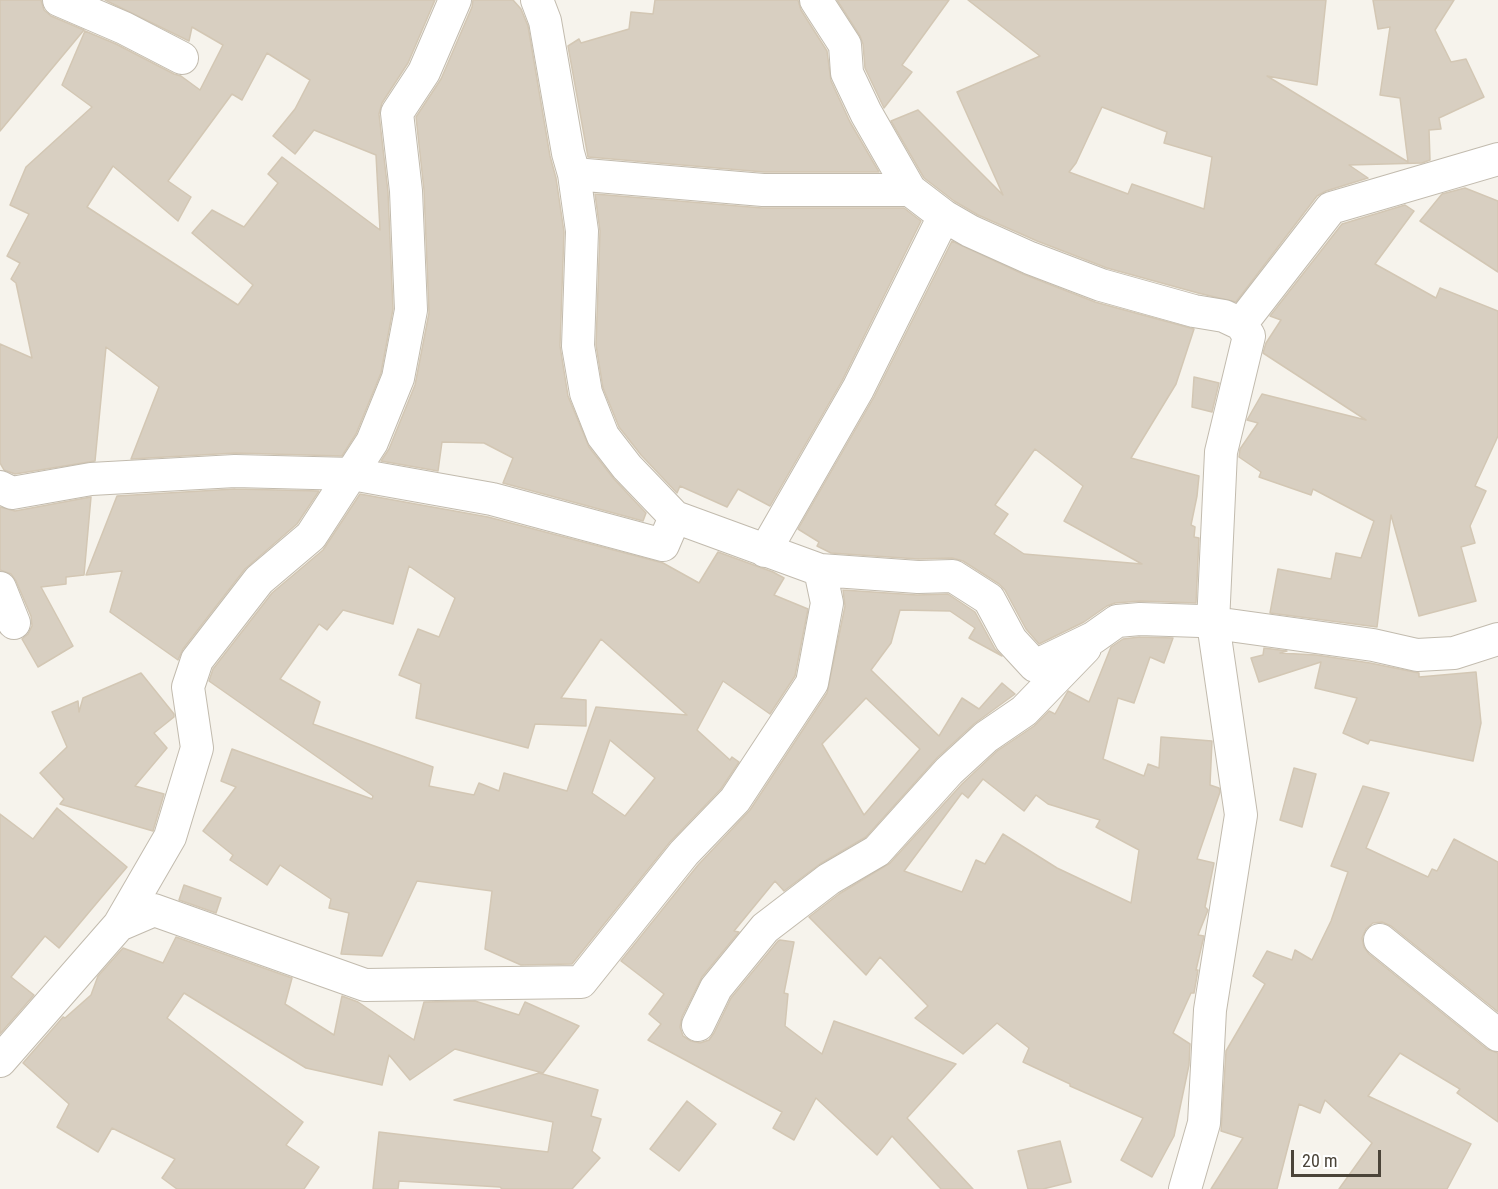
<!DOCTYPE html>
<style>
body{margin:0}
#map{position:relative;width:1498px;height:1189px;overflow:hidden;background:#f6f3ec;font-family:"Roboto Condensed",sans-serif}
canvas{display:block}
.scale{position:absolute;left:1291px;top:1150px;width:90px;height:27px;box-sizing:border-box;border:3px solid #4b4439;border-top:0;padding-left:8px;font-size:18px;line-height:21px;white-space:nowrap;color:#4b4439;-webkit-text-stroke:4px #fff;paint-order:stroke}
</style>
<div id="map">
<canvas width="1498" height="1189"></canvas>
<div class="scale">20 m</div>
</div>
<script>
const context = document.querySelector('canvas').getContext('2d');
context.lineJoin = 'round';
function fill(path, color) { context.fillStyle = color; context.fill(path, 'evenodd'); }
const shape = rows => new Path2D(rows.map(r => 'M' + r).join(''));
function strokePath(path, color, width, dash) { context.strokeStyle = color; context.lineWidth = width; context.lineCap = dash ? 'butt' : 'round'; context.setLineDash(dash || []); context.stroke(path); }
const building = shape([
 [0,0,41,0,44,10,51,16,84,30,0,131,0,0],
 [105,0,435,0,408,63,382,103,379,114,388,192,393,309,381,373,356,434,342,456,235,453,131,459,159,387,106,347,95,461,15,474,4,470,0,463,0,344,32,358,16,283,11,279,20,263,7,256,29,214,10,205,26,167,92,107,62,85,85,31,116,44,174,74,181,76,200,90,223,45,192,27,189,41,105,0],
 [267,53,310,80,295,109,273,136,295,154,314,130,376,155,380,230,282,157,268,174,278,183,244,227,212,210,192,233,253,285,238,305,87,207,113,166,178,221,191,197,168,181,232,94,242,100,267,53],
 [473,0,513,0,521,9,528,26,550,156,556,178,564,232,560,346,568,396,589,447,614,479,646,513,643,521,503,483,513,458,484,443,442,442,438,471,381,461,389,449,415,385,429,313,424,190,416,117,441,79,472,7,473,0],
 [655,0,798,0,801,10,827,51,831,81,850,122,879,172,764,172,588,157,568,46,579,39,581,43,629,29,631,12,653,14,655,0],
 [837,0,949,0,902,65,912,72,884,108,865,68,863,44,860,36,837,0],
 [968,0,1326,0,1317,85,1267,76,1408,162,1400,98,1380,95,1390,27,1378,29,1373,0,1454,0,1435,30,1451,62,1466,59,1484,97,1439,118,1441,129,1429,130,1430,160,1422,163,1349,165,1368,178,1326,191,1317,196,1236,302,1198,293,1107,268,1037,241,978,215,954,201,924,178,891,121,918,110,1003,195,957,92,1040,56,968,0],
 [1102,107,1167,132,1164,143,1212,157,1204,209,1132,184,1128,194,1069,172,1076,163,1102,107],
 [1465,188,1498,201,1498,272,1420,221,1442,194,1465,188],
 [595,194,762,208,904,208,921,221,842,381,770,506,738,489,727,507,680,486,677,493,641,455,619,427,603,388,596,345,600,231,595,194],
 [1405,205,1414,211,1375,264,1436,298,1440,288,1498,311,1498,436,1475,486,1486,491,1470,526,1475,543,1461,547,1476,601,1419,616,1391,515,1377,627,1270,613,1278,569,1331,579,1336,553,1361,558,1374,521,1313,489,1311,495,1259,477,1261,472,1239,457,1240,449,1258,423,1247,420,1262,394,1366,420,1263,353,1266,343,1281,320,1270,316,1342,224,1405,205],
 [952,241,1023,274,1095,302,1194,329,1176,384,1131,458,1199,476,1197,496,1191,525,1195,527,1194,537,1199,538,1196,603,1140,601,1115,603,1107,606,1084,622,1039,644,1026,629,1005,590,999,584,963,561,952,558,918,559,831,553,817,546,819,542,798,529,874,397,952,241],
 [1035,449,1083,486,1064,521,1142,564,1024,554,994,534,1008,514,995,505,1035,449],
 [1194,377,1219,383,1212,412,1192,407,1194,377],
 [235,489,319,491,297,524,245,569,183,649,178,660,110,612,122,571,86,575,117,496,235,489],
 [360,494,488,517,663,563,699,583,718,552,773,572,784,578,774,595,808,609,795,676,770,714,723,681,697,730,730,760,732,757,739,762,721,789,670,842,572,964,521,965,485,949,492,891,417,881,382,956,341,954,349,913,329,908,331,899,280,865,267,885,230,860,233,855,203,831,236,787,221,781,232,749,372,799,373,796,209,681,213,669,272,593,323,550,360,494],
 [409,566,455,598,439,637,418,629,399,675,421,684,416,718,528,748,535,724,586,726,586,700,561,698,601,639,687,715,596,707,567,791,504,773,499,791,479,783,474,795,429,786,433,767,313,724,320,702,280,679,319,624,327,630,343,610,393,624,409,566],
 [610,740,655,778,625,816,592,793,610,740],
 [91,497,84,575,66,577,66,584,41,587,73,646,38,667,22,639,28,634,32,626,31,616,16,581,11,574,0,570,0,507,15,511,91,497],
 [843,590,917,595,948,594,975,612,995,649,1002,656,969,638,975,628,950,611,900,610,891,643,871,670,939,736,962,698,979,709,1002,683,1015,694,974,724,937,758,866,837,820,864,784,891,775,881,734,931,739,932,702,977,682,1017,680,1027,683,1036,691,1041,700,1043,709,1040,714,1033,731,998,778,941,780,940,794,942,784,993,788,994,785,1026,822,1054,834,1021,956,1064,907,1118,973,1189,941,1189,892,1136,877,1155,816,1098,794,1140,773,1128,782,1112,648,1040,661,1024,649,1014,664,994,621,961,698,865,750,810,827,693,845,606,843,590],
 [866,698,920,749,864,815,822,744,866,698],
 [1140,637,1173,638,1164,663,1150,657,1134,703,1118,698,1103,759,1144,776,1148,764,1159,768,1161,737,1212,741,1210,785,1219,788,1220,792,1197,859,1214,863,1205,907,1208,910,1198,935,1204,936,1196,970,1198,970,1194,993,1191,993,1173,1033,1190,1044,1189,1065,1174,1136,1152,1177,1121,1160,1143,1118,1070,1086,1070,1084,1023,1062,1029,1048,997,1023,963,1054,915,1018,928,1006,880,957,866,975,809,917,839,894,890,863,962,784,997,751,1034,726,1049,711,1055,714,1068,691,1089,702,1111,647,1123,639,1140,637],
 [983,779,1024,811,1036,795,1048,804,1100,820,1096,827,1139,850,1131,903,1057,868,1003,834,985,864,976,860,962,892,904,871,962,793,968,798,983,779],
 [1264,648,1287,651,1280,653,1316,655,1370,663,1419,673,1419,677,1476,672,1481,723,1473,761,1370,740,1368,744,1343,733,1357,698,1315,688,1321,662,1259,682,1251,658,1263,655,1264,648],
 [141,673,174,714,174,717,154,733,167,748,135,786,164,794,153,831,60,804,64,799,40,773,67,747,52,712,78,701,79,712,83,698,141,673],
 [1294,768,1316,774,1302,827,1280,820,1294,768],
 [1363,786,1389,793,1366,848,1428,877,1432,869,1437,871,1454,839,1498,862,1498,1012,1391,926,1382,922,1373,923,1366,929,1362,938,1364,947,1369,954,1487,1049,1498,1053,1498,1122,1457,1093,1460,1089,1400,1053,1368,1096,1471,1144,1447,1189,1339,1189,1372,1143,1325,1100,1320,1113,1299,1104,1277,1189,1211,1189,1243,1138,1221,1131,1226,1051,1265,984,1253,976,1267,951,1292,960,1295,950,1312,960,1331,921,1348,872,1331,866,1363,786],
 [57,808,127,867,59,948,45,936,11,977,34,995,0,1034,0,814,33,839,57,808],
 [184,885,221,898,216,913,179,900,184,885],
 [176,937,292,978,285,1004,334,1035,342,996,358,1002,414,1040,424,1002,475,1001,519,1015,525,1002,579,1026,543,1073,455,1049,410,1080,389,1055,382,1085,306,1068,184,993,167,1018,303,1122,286,1145,319,1167,304,1189,177,1189,162,1178,175,1159,112,1128,98,1152,57,1127,69,1104,23,1063,63,1017,65,1018,91,995,98,976,123,948,163,963,176,937],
 [539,1073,598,1090,591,1116,601,1119,592,1151,600,1158,572,1189,502,1189,500,1187,399,1181,398,1189,373,1189,379,1132,548,1152,553,1122,454,1100,539,1073],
 [687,1101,716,1124,679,1171,650,1149,687,1101],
 [1060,1141,1071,1182,1043,1189,1028,1189,1018,1151,1060,1141]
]);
fill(building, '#d8cfc1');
strokePath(building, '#d3c7b4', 1.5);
const minor = shape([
 [59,0,124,28,182,58],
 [537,0,545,21,568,153,574,174,582,231,578,346,586,393,603,436,627,467,675,517,820,570,918,577,953,576,989,599,1011,640,1035,666,1093,638,1117,621,1140,619,1200,621,1373,645,1417,655,1454,653,1498,639],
 [816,0,845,45,847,73,866,113,910,190,944,216,970,231,1030,258,1101,285,1194,311,1224,316,1241,324,1249,336,1221,452,1213,623,1241,815,1210,1010,1204,1123,1185,1189],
 [574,174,763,190,910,190],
 [1241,324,1331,208,1498,159],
 [0,487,12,493,91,479,235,471,352,474,492,499,663,545,675,517],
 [765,551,858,389,944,216],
 [0,588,14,623],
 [119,925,154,910,365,985,581,982,684,853,735,800,812,683,827,603,820,570],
 [1380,940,1498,1035],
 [698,1025,716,988,765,928,829,879,877,851,949,771,986,737,1024,711,1085,648],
 [0,1061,119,925,170,837,197,748,188,687,197,660,259,580,311,536,372,442,398,378,411,310,406,191,397,113,424,72,455,0]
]);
strokePath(minor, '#c2bbae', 34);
strokePath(minor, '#fff', 32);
</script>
